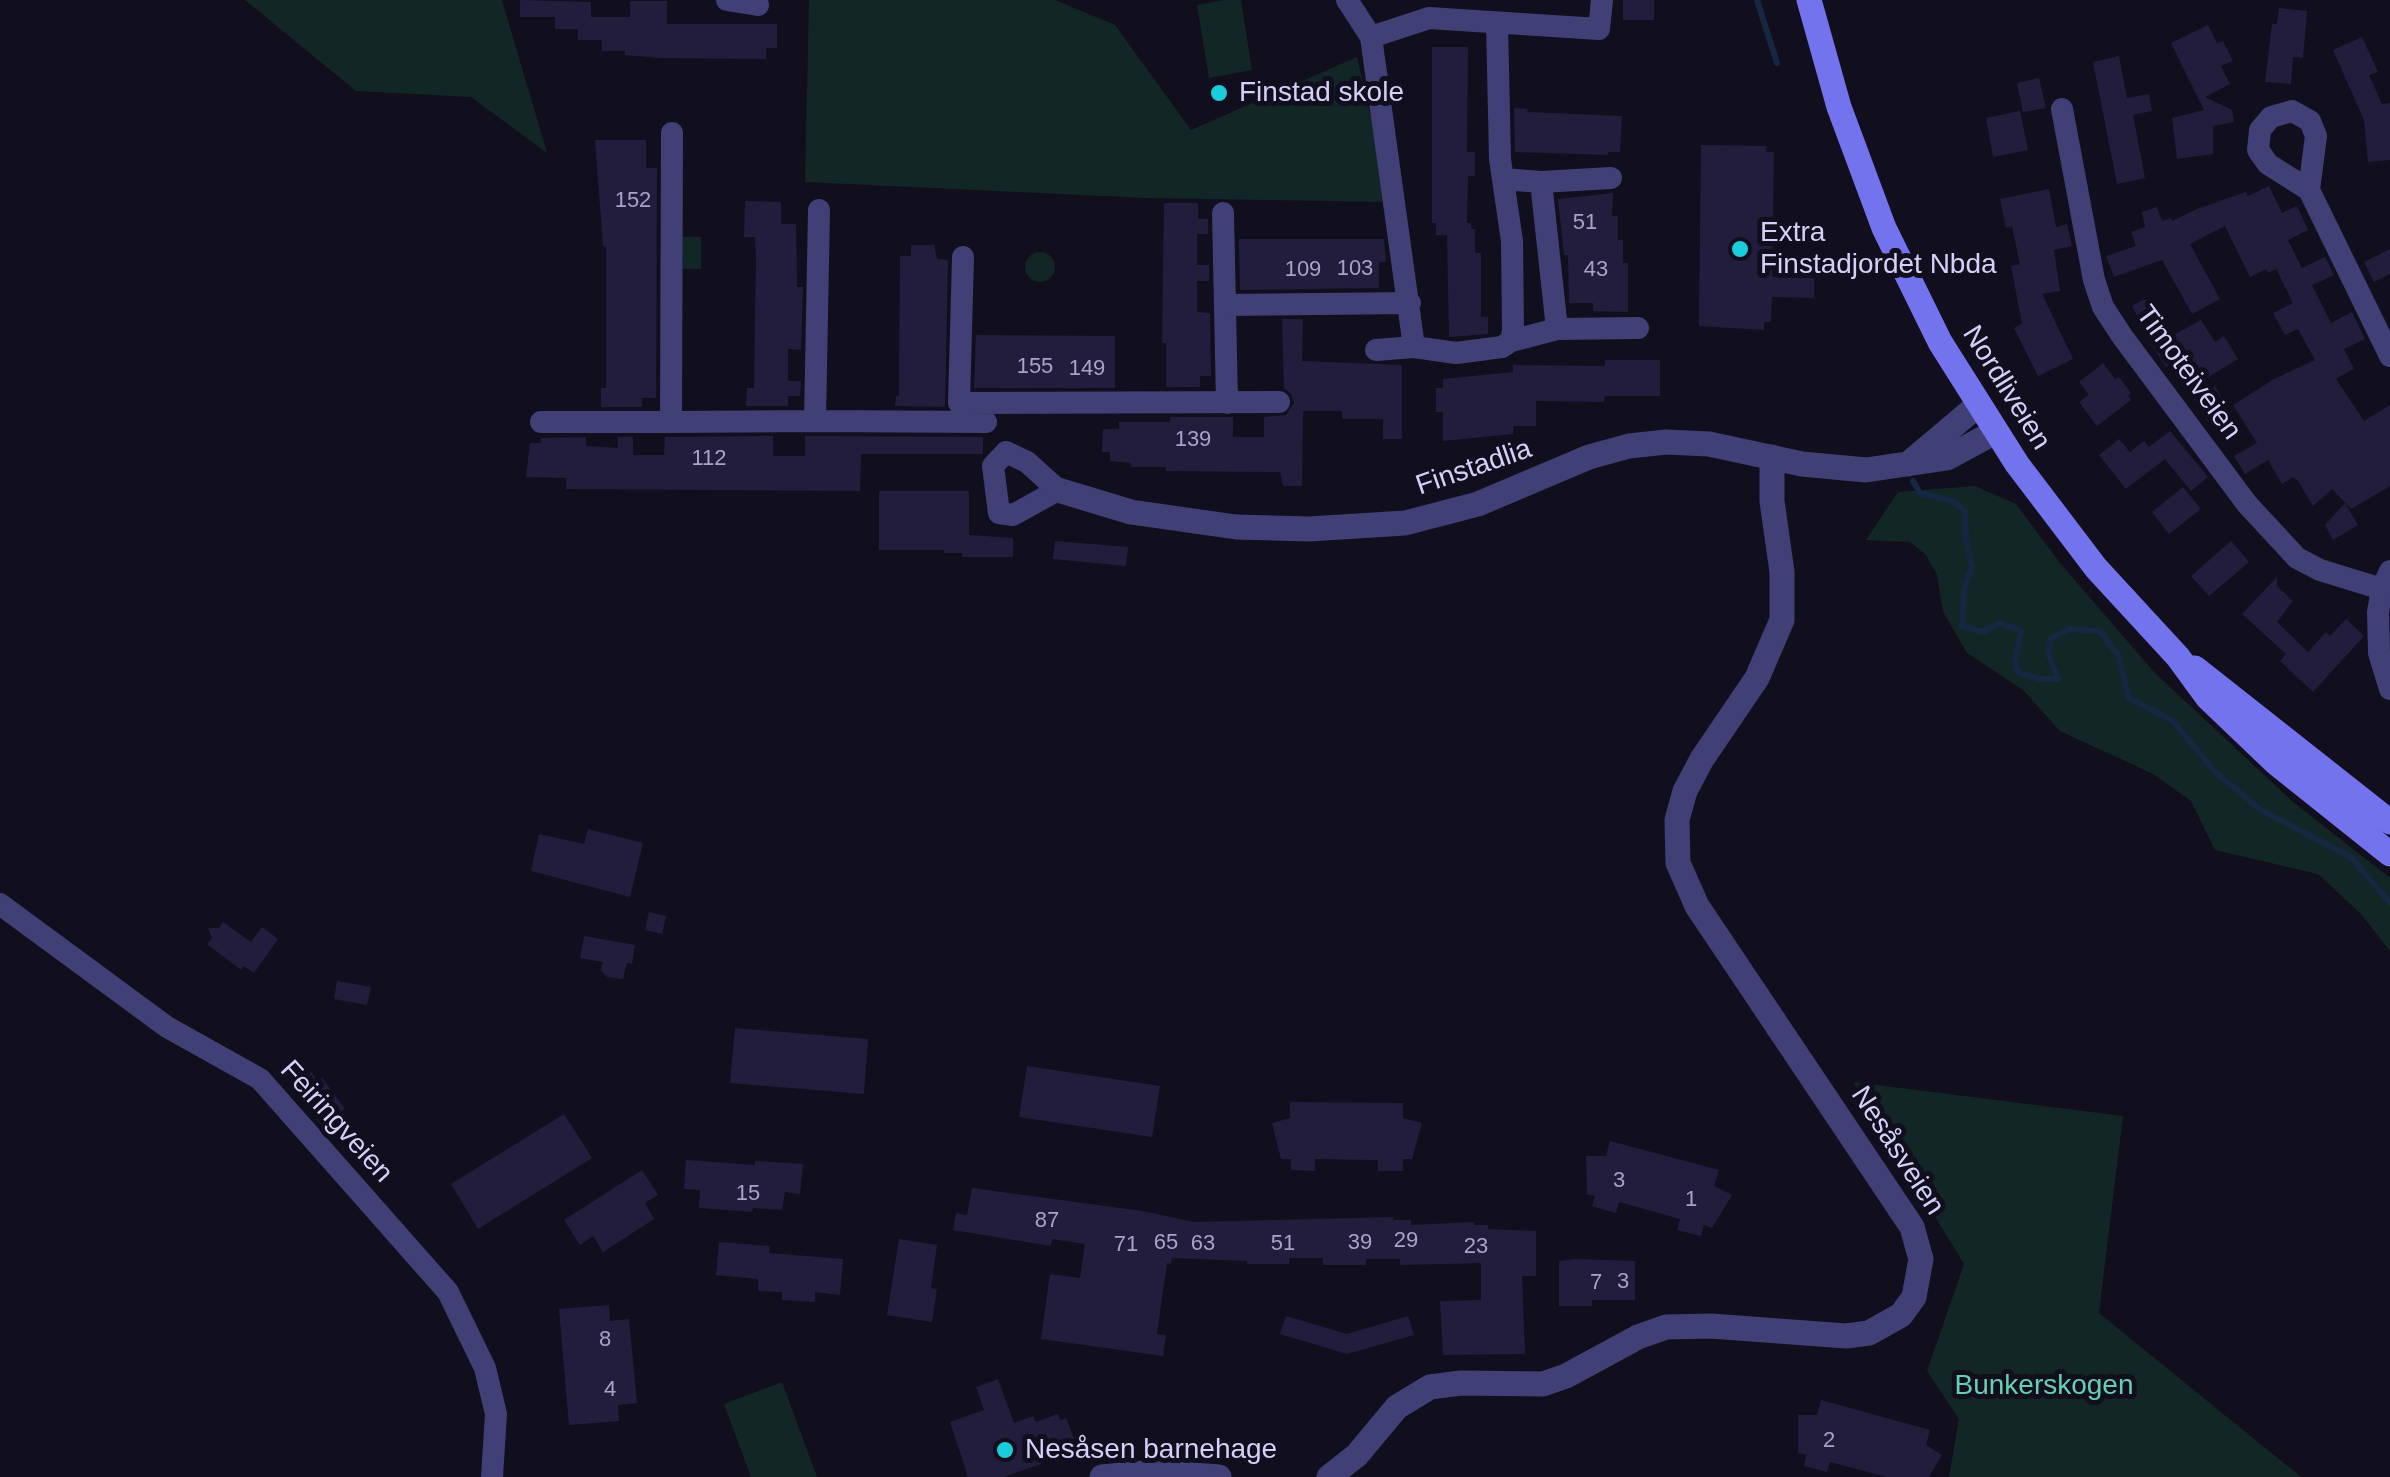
<!DOCTYPE html>
<meta charset="utf-8">
<style>
body{margin:0}
canvas{display:block;background:#110e1d}
</style>
<canvas width="2390" height="1477"></canvas>
<script>
const context = document.querySelector('canvas').getContext('2d');
context.lineJoin = 'round';
function fill(path, color) { context.fillStyle = color; context.fill(path, 'evenodd'); }
const shape = rows => new Path2D(rows.map(r => 'M' + r).join(''));
function strokePath(path, color, width, dash) { context.strokeStyle = color; context.lineWidth = width; context.lineCap = dash ? 'butt' : 'round'; context.setLineDash(dash || []); context.stroke(path); }
function drawText(font, color, halo, rows, align = 'center') {
  context.font = font + ' Arial,sans-serif'; context.lineWidth = 10; context.setLineDash([]); context.textBaseline = 'middle'; context.strokeStyle = halo; context.fillStyle = color; for (const [text, x, y, turn = 0] of rows) {
    context.save(); context.translate(x, y); context.rotate((+turn || 0) * Math.PI / 180); context.textAlign = isNaN(turn) ? turn : align; if (halo) context.strokeText(text, 0, 0); context.fillText(text, 0, 0); context.restore();
  }
}
fill(shape([
 [245,0,502,0,547,153,471,97,356,91],
 [809,0,1055,0,1115,25,1191,130,1357,57,1390,202,1146,198,805,182],
 [1224,0,1241,0,1252,70,1209,78,1197,5],
 [683,237,701,237,701,269,683,269],
 '1025 267a15 15 0 1 1 30 0a15 15 0 1 1-30 0Z',
 [1975,486,2016,504,2060,563,2154,672,2293,802,2390,878,2390,951,2361,914,2318,874,2215,850,2191,801,2153,774,2060,731,2023,690,1967,653,1943,612,1937,575,1926,555,1910,542,1866,540,1898,492],
 [1853,1082,2123,1116,2099,1313,2301,1477,1949,1477,1959,1419,1927,1371,1964,1264],
 [782,1382,817,1477,751,1477,724,1404]
]), '#122625');
strokePath(shape([
 [1757,0,1777,63],
 [1913,481,1920,493,1953,501,1965,511,1966,540,1972,566,1964,591,1962,626,1983,632,2000,623,2021,631,2015,661,2018,672,2039,679,2058,679,2048,653,2051,638,2070,629,2100,631,2118,655,2129,698,2173,721,2216,773,2261,810,2351,857,2390,903]
]), '#152741', 6);
fill(shape([
 [520,0,591,2,591,17,630,17,630,1,667,1,667,24,777,24,777,48,766,48,766,59,660,58,625,55,625,51,602,51,602,40,578,40,578,29,555,29,555,17,520,17],
 [1623,0,1654,0,1654,20,1623,20],
 [2279,8,2307,11,2303,58,2293,57,2291,84,2265,82,2272,24,2277,24],
 [2208,25,2217,43,2223,41,2233,61,2221,66,2230,84,2205,97,2232,110,2234,122,2213,126,2213,154,2177,159,2172,118,2204,110,2171,43],
 [2362,37,2378,72,2369,75,2382,104,2390,103,2390,160,2368,162,2364,120,2333,50],
 [1432,47,1468,47,1467,152,1475,152,1475,176,1468,176,1467,223,1471,223,1471,229,1475,229,1475,253,1481,253,1481,317,1488,317,1488,334,1449,337,1447,235,1436,235,1436,223,1432,223],
 [2119,56,2127,98,2149,94,2152,111,2133,115,2145,178,2117,184,2093,62],
 [2039,78,2046,108,2023,112,2017,83],
 [1514,108,1528,109,1527,112,1622,116,1620,152,1608,152,1608,155,1515,152],
 [2020,111,2028,150,1993,157,1986,118],
 [595,140,646,140,646,168,657,168,656,398,642,398,642,407,601,407,601,388,606,388,606,246,603,246],
 [1701,145,1767,146,1766,152,1774,152,1772,277,1814,278,1814,298,1772,297,1771,322,1764,322,1764,330,1699,326],
 [2269,186,2282,213,2297,206,2308,230,2288,240,2302,268,2325,257,2334,275,2312,285,2331,323,2352,312,2365,339,2344,349,2354,369,2336,379,2364,421,2390,405,2390,486,2351,509,2332,489,2313,506,2298,481,2293,477,2282,484,2268,460,2245,474,2234,456,2257,443,2233,405,2274,379,2315,360,2298,329,2285,335,2273,313,2293,303,2276,269,2268,273,2266,269,2250,277,2225,226,2190,244,2220,299,2192,314,2162,260,2114,277,2106,256,2136,246,2131,232,2145,227,2142,212,2157,207,2162,221,2171,218,2172,221,2197,209,2246,192,2248,196],
 [2049,189,2056,227,2067,224,2072,246,2054,250,2060,291,2042,294,2073,359,2038,376,2014,328,2022,324,2011,266,2020,264,2012,226,2006,228,2000,199],
 [1613,193,1612,216,1618,216,1618,240,1623,240,1623,263,1628,263,1628,312,1593,311,1593,303,1569,303,1568,255,1564,255,1558,199],
 [745,201,781,202,781,224,796,224,797,287,803,287,801,350,788,349,788,381,801,381,800,396,788,396,788,406,746,406,747,388,754,388,756,260,755,237,744,237],
 [1164,203,1198,203,1198,219,1208,219,1208,234,1197,234,1197,265,1209,265,1209,281,1197,281,1197,312,1210,313,1211,376,1200,376,1200,387,1166,387,1166,343,1162,343],
 [1239,239,1384,239,1386,262,1379,262,1379,288,1240,290],
 [911,245,934,245,937,259,948,260,945,407,895,406,896,396,899,396,900,256,911,256],
 [2390,249,2390,274,2374,282,2364,262],
 [2145,299,2168,338,2201,320,2215,342,2224,336,2238,359,2202,381,2187,355,2166,367,2140,327,2142,325,2132,306],
 [1282,319,1303,319,1302,361,1402,365,1402,439,1383,439,1383,419,1342,419,1342,411,1303,411,1302,486,1283,486,1280,472,1166,471,1166,467,1131,467,1131,463,1110,461,1110,452,1102,452,1103,429,1119,429,1119,422,1170,422,1170,417,1233,417,1233,437,1264,437,1264,417,1286,415,1294,403,1291,394,1284,388],
 [976,335,1115,336,1115,388,974,388],
 [1605,360,1660,360,1660,396,1605,396,1604,402,1536,401,1536,426,1513,426,1513,434,1443,441,1443,412,1436,412,1436,388,1443,388,1443,379,1513,372,1513,365,1605,366],
 [2103,363,2115,379,2119,377,2131,393,2128,396,2131,400,2097,426,2079,402,2089,395,2079,382],
 [2215,386,2228,408,2207,421,2193,399],
 [2170,431,2208,477,2191,491,2165,459,2126,489,2099,455,2119,439,2130,452,2144,441,2149,447],
 [773,436,773,456,805,456,805,436,815,436,983,437,983,454,861,454,860,491,566,489,566,478,526,477,530,443,541,443,541,438,586,437,586,446,618,448,618,437,633,437,633,455,664,455,665,437],
 [2183,487,2201,509,2169,534,2152,512],
 [879,491,969,491,969,535,1013,538,1013,557,962,557,962,553,944,553,944,550,879,550],
 [2345,503,2358,525,2333,540,2325,525],
 [1055,541,1128,547,1126,566,1053,559],
 [2231,541,2249,562,2209,596,2191,576],
 [2277,577,2277,586,2293,601,2277,622,2308,652,2326,632,2330,636,2346,619,2364,636,2313,692,2280,661,2286,654,2242,614],
 [588,829,643,843,630,897,531,871,539,834,584,844],
 [649,912,666,916,662,934,645,930],
 [223,922,251,942,262,927,278,939,254,973,244,966,241,970,207,944,212,938,208,928,219,928],
 [584,936,635,945,632,964,627,963,623,979,607,977,601,970,603,962,580,958],
 [337,981,371,987,367,1005,334,999],
 [735,1028,868,1039,864,1094,730,1083],
 [1027,1066,1160,1086,1152,1137,1019,1117],
 [311,1072,318,1081,322,1078,345,1109,341,1112,350,1125,332,1138,290,1088],
 [1290,1102,1403,1103,1403,1118,1422,1123,1412,1159,1403,1159,1403,1171,1378,1171,1378,1160,1315,1159,1315,1171,1291,1170,1291,1159,1281,1159,1272,1123,1290,1118],
 [564,1114,592,1158,478,1229,451,1184],
 [1610,1141,1719,1170,1714,1186,1732,1195,1712,1228,1704,1225,1701,1236,1677,1230,1680,1219,1619,1202,1616,1213,1592,1206,1595,1196,1587,1194,1586,1156,1606,1156],
 [686,1160,755,1165,755,1161,803,1164,800,1194,785,1192,782,1210,753,1208,752,1212,699,1208,700,1190,684,1189],
 [642,1170,658,1195,645,1203,654,1219,603,1252,593,1236,580,1245,564,1220],
 [972,1188,1142,1211,1194,1222,1393,1217,1393,1220,1411,1220,1411,1225,1474,1222,1474,1225,1488,1225,1488,1229,1536,1231,1536,1276,1522,1276,1525,1354,1443,1355,1440,1301,1481,1300,1481,1263,1400,1265,1400,1259,1366,1259,1366,1265,1323,1265,1323,1258,1289,1258,1289,1264,1247,1264,1247,1261,1172,1258,1171,1264,1167,1263,1157,1334,1166,1335,1163,1356,1041,1339,1050,1274,1080,1278,1085,1244,1052,1239,1051,1246,953,1230,956,1213,967,1215],
 [899,1239,937,1245,931,1288,937,1289,932,1322,887,1315],
 [719,1242,770,1246,769,1253,843,1259,840,1295,815,1292,815,1302,782,1300,782,1292,758,1291,758,1279,716,1275],
 [1576,1259,1635,1261,1635,1300,1592,1300,1592,1306,1559,1306,1559,1261],
 [609,1305,610,1321,629,1319,637,1403,618,1405,619,1421,569,1425,559,1309],
 [1286,1316,1347,1334,1408,1316,1414,1335,1347,1354,1280,1334],
 [998,1379,1014,1423,1033,1416,1036,1422,1058,1414,1060,1420,1066,1418,1074,1439,1067,1441,1070,1447,1047,1455,1049,1461,1004,1477,968,1477,950,1422,984,1410,976,1387],
 [1821,1400,1930,1430,1926,1445,1942,1455,1929,1477,1887,1477,1830,1462,1827,1472,1804,1466,1806,1455,1798,1453,1798,1415,1817,1415]
]), '#221d3c');
strokePath(shape([
 [727,0,758,5],
 [1347,0,1371,37],
 [2062,109,2094,280,2103,307,2122,336,2247,504,2297,558,2320,570,2382,589],
 [672,133,671,422,815,421],
 [1503,179,1541,182,1611,178],
 [1541,182,1557,329],
 [2309,190,2316,136,2310,121,2292,111,2271,117,2260,130,2258,150,2268,164,2309,190,2390,356],
 [819,210,815,421,986,422],
 [1223,213,1227,403],
 [963,257,959,403,1279,402],
 [1225,305,1410,303],
 [1511,341,1557,329,1638,328],
 [1414,347,1456,353,1502,347,1511,341,1513,331,1512,241,1500,159,1497,23],
 [1376,350,1414,347,1371,37,1429,18,1599,29,1602,0],
 [541,422,671,422],
 [1006,452,1027,462,1058,490,1013,515,999,513,993,466,1006,452],
 [2390,571,2382,589,2378,612,2379,653,2390,689],
 [0,904,167,1027,260,1079,448,1292,485,1368,496,1414,492,1477]
]), '#403f76', 22);
strokePath(shape([
 [1908,464,1978,405],
 [1058,490,1131,512,1236,527,1309,529,1405,523,1478,504,1589,457,1629,446,1666,442,1709,444,1802,464,1866,470,1947,458,1995,432],
 [1102,1477,1153,1472,1219,1477],
 [1329,1477,1357,1455,1397,1407,1430,1387,1461,1383,1543,1384,1566,1376,1638,1337,1666,1327,1711,1326,1846,1336,1869,1333,1901,1315,1914,1297,1921,1259,1912,1227,1697,906,1678,863,1677,820,1685,791,1702,759,1757,678,1782,620,1782,572,1772,501,1772,457]
]), '#403f76', 25);
strokePath(shape([
 [1809,0,1839,107,1884,228,1940,342,2017,464,2096,568,2178,657,2208,698,2276,763,2390,854],
 [2195,668,2390,822]
]), '#7373ed', 25);
for (const [x, y, r, color] of [
 [1219,93,10,"#1bccda"],
 [1740,249,10,"#1bccda"],
 [1005,1450,10,"#1bccda"]
]) { const dot = new Path2D(); dot.arc(x, y, r, 0, 2 * Math.PI); context.fillStyle = color; context.fill(dot); strokePath(dot, '#110e1d', 4); }
drawText('22px', '#a8a3ca', null, [
 ["152",633,201],
 ["51",1585,223],
 ["103",1355,269],
 ["109",1303,270],
 ["43",1596,270],
 ["155",1035,367],
 ["149",1087,369],
 ["139",1193,440],
 ["112",709,459],
 ["3",1619,1181],
 ["15",748,1194],
 ["1",1691,1200],
 ["87",1047,1221],
 ["29",1406,1241],
 ["65",1166,1243],
 ["39",1360,1243],
 ["63",1203,1244],
 ["51",1283,1244],
 ["71",1126,1245],
 ["23",1476,1247],
 ["3",1623,1282],
 ["7",1596,1283],
 ["8",605,1340],
 ["4",610,1390],
 ["2",1829,1441]
]);
drawText('28px', '#d4d0f9', '#110e1d', [
 ["Finstad skole",1239,93],
 ["Extra",1760,233],
 ["Finstadjordet Nbda",1760,265],
 ["Nesåsen barnehage",1025,1450]
], 'left');
drawText('28px', '#d4d0f9', '#110e1d', [
 ["Timoteiveien",2188,373,54],
 ["Nordliveien",2006,388,58],
 ["Finstadlia",1474,468,-19],
 ["Feiringveien",336,1122,48],
 ["Nesåsveien",1897,1151,57]
]);
drawText('28px', '#66cfb2', '#110e1d', [
 ["Bunkerskogen",2044,1386]
]);
</script>
